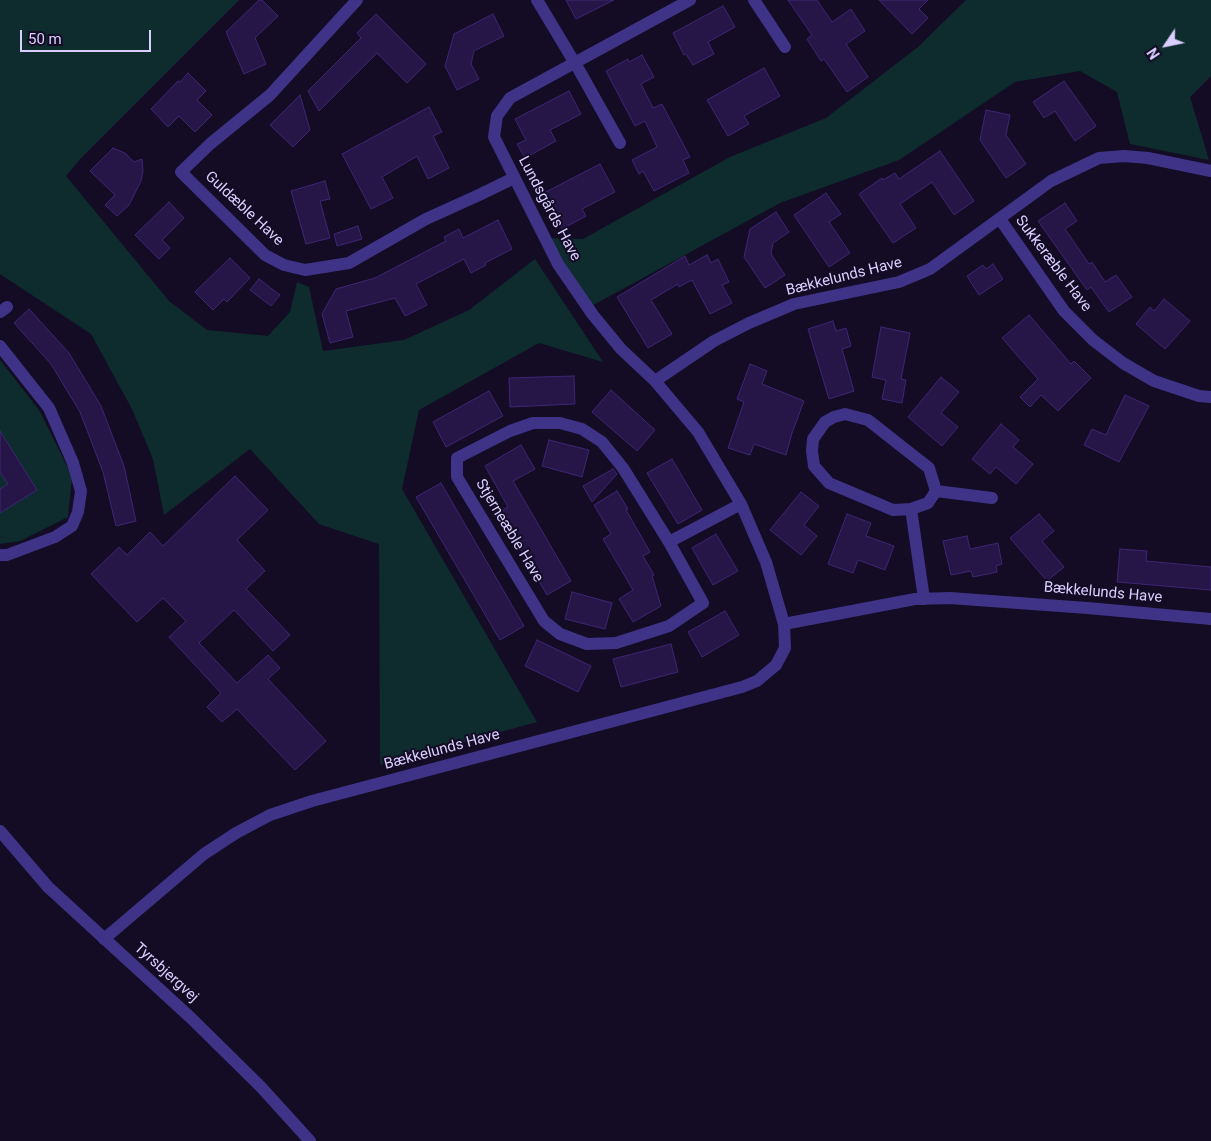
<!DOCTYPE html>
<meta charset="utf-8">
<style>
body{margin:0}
#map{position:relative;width:1211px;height:1141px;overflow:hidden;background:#130c24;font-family:Roboto,sans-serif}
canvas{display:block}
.north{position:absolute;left:1141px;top:20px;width:50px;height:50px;-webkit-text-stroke:4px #130c24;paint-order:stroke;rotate:236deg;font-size:14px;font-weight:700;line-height:20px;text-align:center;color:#d9cfff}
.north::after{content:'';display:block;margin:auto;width:18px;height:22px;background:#d9cfff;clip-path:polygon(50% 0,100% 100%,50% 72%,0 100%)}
.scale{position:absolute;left:20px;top:30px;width:131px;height:22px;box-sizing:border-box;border:2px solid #d9cfff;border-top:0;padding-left:6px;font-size:15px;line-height:18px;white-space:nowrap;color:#d9cfff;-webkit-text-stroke:4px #130c24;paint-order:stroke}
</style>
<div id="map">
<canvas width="1211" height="1141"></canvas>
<div class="north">N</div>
<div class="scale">50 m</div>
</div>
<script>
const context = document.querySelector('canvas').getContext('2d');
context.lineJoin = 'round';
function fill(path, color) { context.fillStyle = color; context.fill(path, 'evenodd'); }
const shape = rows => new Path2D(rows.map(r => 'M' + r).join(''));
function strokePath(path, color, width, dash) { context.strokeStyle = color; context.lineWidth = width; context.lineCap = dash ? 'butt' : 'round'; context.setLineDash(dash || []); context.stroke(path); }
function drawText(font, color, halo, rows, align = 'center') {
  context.font = font + ' Roboto,sans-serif'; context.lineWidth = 4; context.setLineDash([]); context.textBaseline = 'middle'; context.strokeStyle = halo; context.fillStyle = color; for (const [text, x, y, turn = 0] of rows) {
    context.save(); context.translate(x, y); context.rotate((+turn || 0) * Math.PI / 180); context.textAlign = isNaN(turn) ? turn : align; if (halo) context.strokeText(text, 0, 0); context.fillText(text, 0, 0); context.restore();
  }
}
fill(shape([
 [0,0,239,0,81,158,66,176,169,301,207,330,268,336,290,312,297,282,309,287,323,351,404,340,469,310,535,259,603,362,539,343,419,410,402,489,537,722,380,765,379,544,319,524,250,449,164,515,153,459,132,409,91,334,0,274],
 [966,0,1211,0,1211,76,1190,97,1209,160,1130,144,1117,92,1080,71,1015,82,899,160,780,203,588,308,544,238,583,239,730,157,826,118,918,47],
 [0,360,39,410,72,476,68,517,20,541,0,544]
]), '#0e2c2e');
const building = shape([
 [259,0,262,0,278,16,255,38,266,64,244,74,226,32,259,0],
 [566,0,614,0,576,19,566,0],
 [788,0,817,0,832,22,851,9,865,31,846,44,868,77,847,92,824,59,821,61,807,39,812,35,788,0],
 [879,0,928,0,919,9,928,18,912,34,879,0],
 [723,6,735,27,708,42,714,54,693,65,686,54,684,55,673,33,723,6],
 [376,14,426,64,407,83,377,53,319,111,308,91,361,38,357,33,376,14],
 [493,14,504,36,474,51,471,64,479,79,457,90,445,66,454,34,493,14],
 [642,55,654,77,641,84,653,108,662,104,690,157,683,160,689,173,654,191,643,171,639,174,632,160,657,147,645,121,635,126,606,71,628,59,629,62,642,55],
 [764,68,780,96,744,116,749,124,728,136,707,100,764,68],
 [188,73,206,91,197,100,212,115,195,132,179,116,168,127,151,109,178,81,180,82,188,73],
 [1064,81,1096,126,1075,141,1055,111,1044,118,1033,102,1064,81],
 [569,91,581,114,550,130,556,141,525,158,517,144,526,140,515,119,569,91],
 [300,95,310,130,293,147,270,125,300,95],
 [429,107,442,132,433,136,449,168,428,179,417,156,382,177,393,198,371,209,342,154,429,107],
 [986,110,1010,115,1006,135,1026,164,1006,178,980,140,986,110],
 [113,148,125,153,134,162,142,159,143,171,141,181,129,205,117,216,105,205,115,195,90,171,113,148],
 [940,151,974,201,954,215,932,182,900,204,916,228,893,243,859,194,882,178,883,180,895,173,899,179,940,151],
 [600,164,615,192,582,209,586,216,562,229,556,217,552,219,540,195,600,164],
 [325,181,330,199,320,201,330,238,306,244,291,191,325,181],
 [826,193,841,214,829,222,850,253,829,267,794,215,826,193],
 [169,202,184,218,162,240,170,248,159,259,135,235,169,202],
 [1065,203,1077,221,1065,229,1089,264,1092,262,1105,282,1116,275,1132,297,1109,312,1091,287,1087,290,1038,221,1065,203],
 [776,212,789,232,773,243,771,254,785,275,765,288,744,257,750,229,776,212],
 [498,220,512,249,485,263,486,265,471,273,464,259,416,284,427,305,405,316,395,298,346,311,353,337,330,343,322,314,336,289,375,278,446,241,444,237,459,229,463,238,498,220],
 [358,226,362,239,337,246,334,234,358,226],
 [707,255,711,263,718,259,729,282,722,285,732,303,710,314,692,280,679,287,678,284,651,300,672,334,648,348,617,297,685,256,689,265,707,255],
 [230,258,250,278,227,302,224,299,213,310,195,292,230,258],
 [993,264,1003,279,979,295,967,276,983,265,986,269,993,264],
 [259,279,280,295,271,306,250,290,259,279],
 [1164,299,1190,321,1165,349,1136,324,1150,307,1154,311,1164,299],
 [29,309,69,353,101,406,124,466,136,521,116,526,103,472,80,412,51,364,14,323,29,309],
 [1029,315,1071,364,1074,361,1091,378,1058,411,1041,395,1030,407,1020,397,1038,379,1002,338,1029,315],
 [833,321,836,331,846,328,851,346,842,349,854,391,829,399,808,329,833,321],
 [881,327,910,333,901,379,906,380,902,403,882,399,886,380,872,377,881,327],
 [750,364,767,371,762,384,804,401,792,433,786,455,754,444,750,455,728,448,744,402,737,399,750,364],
 [574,376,575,404,510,407,509,378,574,376],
 [941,377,959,392,941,413,958,427,942,446,908,417,941,377],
 [611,390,655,430,637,451,592,412,611,390],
 [489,391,503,416,446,447,433,422,489,391],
 [1125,395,1149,406,1119,462,1084,445,1092,429,1106,435,1125,395],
 [1001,424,1019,440,1013,447,1033,464,1016,484,996,467,990,474,972,459,1001,424],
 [0,431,37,490,0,513,0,489,8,484,0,472,0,431],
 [549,440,589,450,582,477,542,466,549,440],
 [521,445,535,469,513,481,571,581,547,595,499,512,508,507,485,466,521,445],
 [672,459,702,510,678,524,647,473,672,459],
 [613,469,617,474,592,502,583,486,613,469],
 [235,476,268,510,237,540,265,571,246,589,290,635,273,651,234,610,199,643,237,683,268,655,280,668,268,679,326,741,295,770,237,709,222,722,207,707,221,693,169,637,186,621,163,598,137,622,91,574,119,547,127,555,150,532,163,546,235,476],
 [441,483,524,626,500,640,416,497,441,483],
 [617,491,628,509,626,510,650,552,643,556,654,575,652,576,661,606,633,622,619,599,633,590,603,539,611,534,594,505,617,491],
 [801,492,819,506,804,525,817,536,801,555,770,530,801,492],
 [847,514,871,523,866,536,894,546,885,570,858,560,853,573,828,564,847,514],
 [1039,514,1054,531,1042,541,1064,567,1047,581,1010,538,1039,514],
 [716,534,738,571,713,585,692,548,716,534],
 [967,536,970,549,998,543,1002,564,996,566,997,572,973,577,971,571,951,575,943,541,967,536],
 [1120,549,1147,551,1146,561,1211,567,1211,590,1117,582,1120,549],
 [572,592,612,603,605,629,565,619,572,592],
 [725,611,739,635,702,657,688,632,725,611],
 [537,640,591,666,578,692,525,666,537,640],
 [671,644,678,672,621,687,613,659,671,644]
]);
fill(building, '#251647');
strokePath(building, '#3e2675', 1);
strokePath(shape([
 [357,0,270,95,210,144,181,172,265,255,284,265,305,270,349,263,426,219,479,195,514,178],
 [537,0,579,70,620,143],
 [754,0,785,47],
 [1000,219,1064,311,1093,340,1123,363,1154,381,1199,396,1211,397],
 [0,312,7,307],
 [0,346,49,408,73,463,81,491,78,512,72,526,55,537,7,555,0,555],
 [655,381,714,341,749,323,794,304,899,282,930,269,1051,181,1099,158,1124,156,1148,158,1211,171],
 [936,491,928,503,911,509,893,510,829,483,814,466,812,451,813,439,825,422,834,417,845,414,868,420,929,468,936,491,992,498],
 [911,509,924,599],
 [669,542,703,603,669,626,616,643,587,644,560,634,544,621,457,477,457,458,510,431,533,423,560,423,582,429,602,442,623,468,669,542,741,504],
 [784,624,915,599,950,598,1087,608,1211,619],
 [104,939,204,854,236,833,270,815,312,801,742,687,757,681,776,665,785,648,784,624,766,562,741,504,698,432,655,381,621,349,593,315,558,264,494,137,497,116,510,98,690,0]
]), '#3f3387', 12);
strokePath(shape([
 [0,831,48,887,191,1018,261,1087,310,1141]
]), '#3f3387', 12);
drawText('15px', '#d9cfff', '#130c24', [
 ["Guldæble Have",244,209,43],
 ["Lundsgårds Have",549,209,62],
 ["Sukkeræble Have",1053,264,53],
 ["Bækkelunds Have",844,277,-14],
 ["Stjerneæble Have",509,531,59],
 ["Bækkelunds Have",1103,593,5],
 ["Bækkelunds Have",442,750,-15],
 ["Tyrsbjergvej",166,973,42]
]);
</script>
